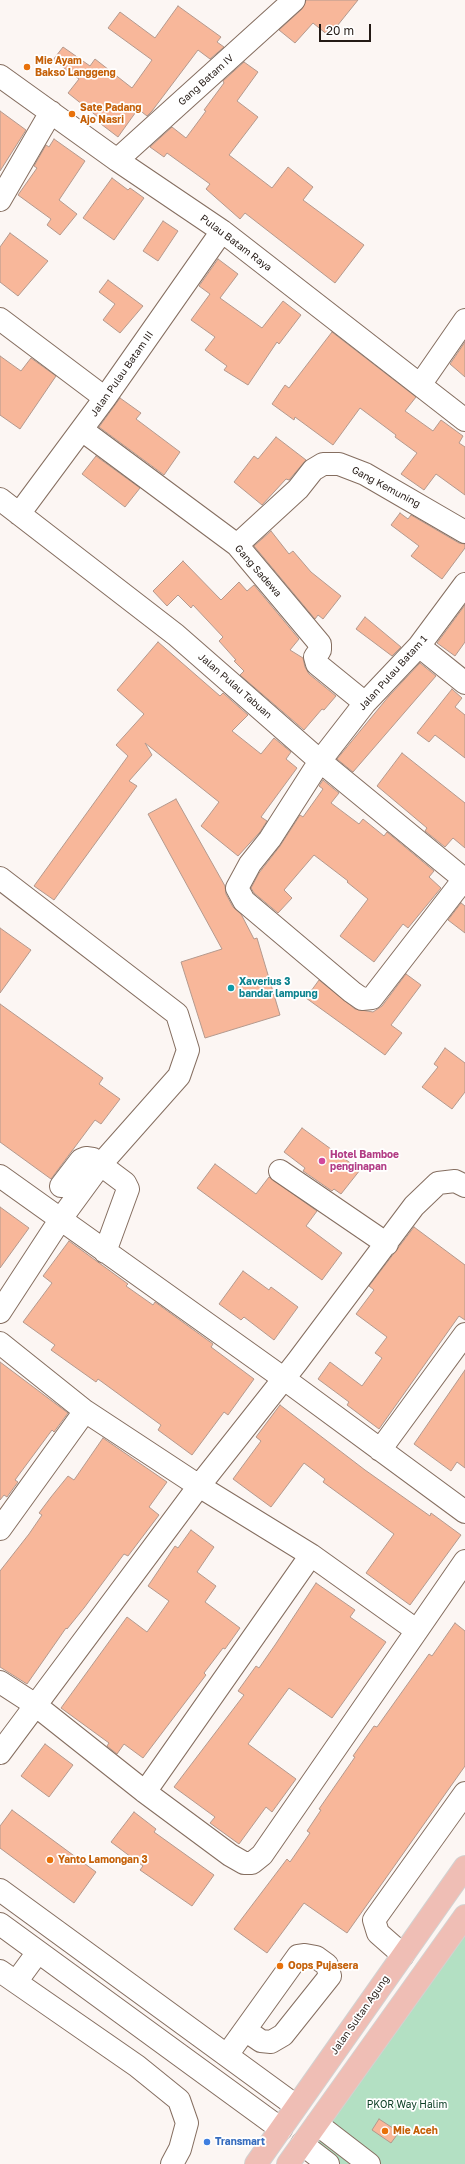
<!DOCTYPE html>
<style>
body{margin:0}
#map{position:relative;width:465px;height:2164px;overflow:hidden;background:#fcf6f3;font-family:"Golos Text",sans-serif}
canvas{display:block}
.scale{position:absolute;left:319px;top:24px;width:52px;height:18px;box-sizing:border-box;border:2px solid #241a15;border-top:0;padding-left:5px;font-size:12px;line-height:14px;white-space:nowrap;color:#241a15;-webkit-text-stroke:3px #fff;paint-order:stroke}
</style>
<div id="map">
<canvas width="465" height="2164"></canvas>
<div class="scale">20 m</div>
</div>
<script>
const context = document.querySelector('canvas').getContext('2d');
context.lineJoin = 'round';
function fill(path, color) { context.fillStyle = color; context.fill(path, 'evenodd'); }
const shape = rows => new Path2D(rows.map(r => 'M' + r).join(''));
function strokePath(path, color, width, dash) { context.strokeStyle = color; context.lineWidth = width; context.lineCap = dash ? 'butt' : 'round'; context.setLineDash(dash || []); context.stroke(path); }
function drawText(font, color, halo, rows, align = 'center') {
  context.font = font + ' "Golos Text",sans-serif'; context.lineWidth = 3.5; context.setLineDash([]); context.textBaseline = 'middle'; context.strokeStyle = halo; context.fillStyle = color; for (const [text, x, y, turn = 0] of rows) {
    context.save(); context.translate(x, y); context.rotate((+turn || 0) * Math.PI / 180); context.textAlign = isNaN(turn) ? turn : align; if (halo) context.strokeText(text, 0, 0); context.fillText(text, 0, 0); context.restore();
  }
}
fill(shape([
 [465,1921,465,2164,330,2164,305,2144]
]), '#b3e0c3');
const building = shape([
 [306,0,358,0,329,36,313,23,295,43,279,30,302,9,306,0],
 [178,6,221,37,217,42,224,47,210,59,198,50,152,111,147,116,138,109,118,137,101,124,103,121,68,93,79,79,53,60,63,47,90,66,95,59,132,88,152,60,108,28,120,12,155,38,178,6],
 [244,62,258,72,237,101,258,117,229,155,272,188,288,167,313,187,303,200,364,245,335,283,245,213,240,219,206,189,210,184,167,153,164,157,150,147,172,127,186,138,206,111,204,110,224,83,223,81,244,62],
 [0,111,26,130,0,171,0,111],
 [54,139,85,161,59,200,77,214,60,235,47,225,51,219,18,195,37,168,34,166,46,145,49,147,54,139],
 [112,178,128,190,130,188,144,198,114,240,83,218,112,178],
 [163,221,178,231,158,261,143,251,163,221],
 [10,233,48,261,18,296,0,282,0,247,10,233],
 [218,259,238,274,220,298,262,328,283,301,301,315,279,344,277,342,248,385,224,370,227,366,205,350,215,337,191,320,210,294,199,286,218,259],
 [108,280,143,306,120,333,103,320,115,304,99,292,108,280],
 [332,332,416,397,405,411,433,431,441,420,463,436,459,443,465,447,465,495,436,474,424,490,401,474,417,453,395,437,396,435,360,408,333,445,295,417,294,420,272,404,285,385,289,388,332,332],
 [465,342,465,377,450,364,465,342],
 [0,356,21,371,31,358,56,376,20,429,0,415,0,356],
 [120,398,141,413,136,419,180,452,164,475,99,427,120,398],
 [276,437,306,460,289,480,286,479,262,505,234,482,254,456,258,459,276,437],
 [96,456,140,488,125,507,82,474,96,456],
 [400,513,408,519,411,515,459,543,465,544,465,548,442,579,411,556,419,546,391,525,400,513],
 [271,531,289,554,293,551,311,572,341,596,323,619,318,615,315,619,254,546,271,531],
 [183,561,221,600,239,582,247,591,254,585,299,639,290,650,303,658,305,667,309,674,336,696,324,710,322,709,304,730,240,675,244,671,234,661,236,660,219,641,223,637,193,605,191,608,178,595,167,606,153,591,183,561],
 [465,605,465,642,455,656,437,643,465,605],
 [365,617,401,647,392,656,356,629,365,617],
 [158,642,220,696,223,693,248,715,232,731,261,754,274,738,291,752,286,759,297,768,261,817,267,821,260,832,238,856,201,826,219,802,145,743,152,755,129,781,137,786,54,900,34,886,128,756,116,745,144,714,117,690,158,642],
 [420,663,436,676,353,772,337,759,389,696,420,663],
 [452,689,462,698,455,707,465,715,465,758,435,735,429,742,417,733,452,689],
 [402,753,465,803,465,848,453,838,445,847,425,831,427,828,377,786,402,753],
 [323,780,339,793,331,803,359,824,363,819,384,836,387,832,434,871,429,877,441,888,408,928,403,924,374,962,340,936,368,899,347,882,348,881,314,855,284,890,292,898,278,913,254,893,251,888,259,873,280,846,300,815,303,817,323,789,319,786,323,780],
 [176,799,225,886,226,894,233,907,241,914,254,939,257,938,280,1015,205,1038,181,962,222,949,148,814,176,799],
 [461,903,465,906,465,933,448,920,461,903],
 [0,928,31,950,0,993,0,928],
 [406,974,421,985,391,1025,402,1033,385,1055,306,998,319,980,355,1009,373,1012,382,1006,406,974],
 [0,1004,103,1078,99,1084,120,1099,101,1124,95,1120,51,1179,0,1142,0,1004],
 [445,1048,465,1063,465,1092,452,1109,422,1087,438,1067,434,1064,445,1048],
 [302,1128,360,1170,341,1194,334,1189,332,1191,303,1171,305,1168,284,1152,302,1128],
 [215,1164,256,1194,269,1177,317,1211,306,1226,342,1253,322,1280,197,1188,215,1164],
 [0,1207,29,1228,0,1268,0,1207],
 [414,1227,465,1265,465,1320,459,1316,379,1429,347,1405,349,1402,318,1379,330,1362,362,1386,382,1358,375,1353,387,1337,356,1314,374,1290,369,1286,414,1227],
 [69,1241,128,1284,126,1286,153,1305,155,1302,213,1344,211,1347,254,1379,228,1415,224,1412,192,1455,158,1430,161,1425,98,1379,96,1382,51,1350,55,1345,23,1322,52,1283,43,1276,69,1241],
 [243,1271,269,1290,271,1287,298,1307,274,1340,244,1317,241,1320,219,1304,243,1271],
 [0,1362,68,1413,54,1432,52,1430,15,1480,18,1482,7,1497,4,1495,0,1500,0,1362],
 [465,1370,465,1468,457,1462,451,1471,414,1444,465,1370],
 [280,1405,365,1470,430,1516,431,1513,461,1535,410,1605,366,1573,394,1534,323,1482,325,1479,304,1463,271,1507,233,1479,261,1441,256,1437,280,1405],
 [103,1438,167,1482,149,1507,159,1515,128,1556,124,1554,84,1608,67,1629,66,1628,27,1684,0,1667,0,1571,29,1534,42,1515,39,1513,51,1497,68,1476,74,1480,103,1438],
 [191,1530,214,1547,197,1572,216,1586,205,1602,240,1628,225,1649,223,1648,204,1673,206,1675,143,1758,124,1744,117,1754,107,1746,109,1743,61,1708,127,1617,147,1632,169,1601,148,1586,175,1546,178,1548,191,1530],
 [316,1583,355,1610,350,1617,386,1642,332,1718,289,1688,270,1714,248,1744,296,1779,272,1812,266,1807,239,1844,210,1823,215,1817,174,1787,244,1695,238,1691,256,1666,259,1668,275,1645,316,1583],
 [455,1623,465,1631,465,1766,347,1933,304,1903,267,1953,234,1929,287,1859,290,1862,310,1833,307,1831,321,1810,319,1809,355,1757,353,1756,374,1726,377,1727,429,1654,432,1656,455,1623],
 [45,1744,73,1765,49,1797,21,1776,45,1744],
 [12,1810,96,1872,74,1903,0,1848,0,1826,12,1810],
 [134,1812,156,1829,154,1832,214,1875,192,1906,140,1870,143,1866,111,1842,134,1812],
 [379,2119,399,2132,391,2143,372,2130,379,2119]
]);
fill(building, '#f8b79a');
strokePath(building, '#b4998d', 1);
const minor = shape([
 [0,76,117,160,222,231,465,420],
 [117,160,294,0],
 [0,200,51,112],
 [0,319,105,398],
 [420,385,465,320],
 [82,430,237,545,320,644,320,650,315,657,317,664,365,703],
 [0,499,176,635,320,761,465,880],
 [19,514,105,398,222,231],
 [237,545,298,489,313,470,323,464,339,464,365,474,465,532],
 [419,646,465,683],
 [0,878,177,1014,188,1050,179,1076,101,1164,60,1220,0,1312],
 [464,879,372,998,362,999,352,992,244,901,237,888,250,864,270,839,320,761,365,703,419,646,465,584],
 [280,1171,387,1244],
 [0,1176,283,1378,465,1512],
 [61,1186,81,1160,86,1158,93,1159,125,1183,128,1189,105,1252],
 [0,1343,85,1411,199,1486,311,1555,416,1630],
 [380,1450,465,1334],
 [0,1529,85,1411],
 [0,1682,34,1704,145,1792,230,1855,244,1863,252,1863,262,1855,465,1561],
 [0,1753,199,1486,297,1362,414,1206,438,1183,455,1181,465,1186],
 [145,1792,311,1555],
 [0,1890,296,2106],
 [0,1924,281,2129],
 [403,1955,378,1933,374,1920,465,1793],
 [0,1971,137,2066,179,2100,187,2123,180,2149,172,2164],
 [16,1982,38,1952],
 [227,2055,298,1956,305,1955,316,1957,327,1965,330,1976,283,2035,271,2042,261,2041,245,2030],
 [317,2124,369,2164],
 [302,2144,328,2164]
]);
const major = shape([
 [256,2164,465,1867],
 [288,2164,465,1916]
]);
strokePath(minor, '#856e60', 24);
strokePath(major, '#d3d1d0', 24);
strokePath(minor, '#fff', 22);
strokePath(major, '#efbeb5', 22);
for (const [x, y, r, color] of [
 [27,67,4,"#e8710a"],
 [72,114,4,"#e8710a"],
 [231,988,4,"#0f9aa8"],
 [322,1161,4,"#d1479c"],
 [50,1860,4,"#e8710a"],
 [280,1966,4,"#e8710a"],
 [385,2131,4,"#e8710a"],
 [207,2142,4,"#3f7fe0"]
]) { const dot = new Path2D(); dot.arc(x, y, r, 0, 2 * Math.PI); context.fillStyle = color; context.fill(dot); strokePath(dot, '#fff', 1.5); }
drawText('bold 10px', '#c56008', '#fff', [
 ["Mie Ayam",35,61],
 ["Bakso Langgeng",35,73],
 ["Sate Padang",80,108],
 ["Ajo Nasri",80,120],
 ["Yanto Lamongan 3",58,1860],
 ["Oops Pujasera",288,1966],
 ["Mie Aceh",393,2131]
], 'left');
drawText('10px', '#241a15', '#fff', [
 ["Gang Batam IV",206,80,-42],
 ["Pulau Batam Raya",236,243,37],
 ["Jalan Pulau Batam III",122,374,-55],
 ["Gang Kemuning",386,487,28],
 ["Gang Sadewa",258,571,49],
 ["Jalan Pulau Batam 1",393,673,-48],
 ["Jalan Pulau Tabuan",235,686,41],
 ["Jalan Sultan Agung",360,2015,-55]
]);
drawText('bold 10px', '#0d838f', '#fff', [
 ["Xaverius 3",239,982],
 ["bandar lampung",239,994]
], 'left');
drawText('bold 10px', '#b23c85', '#fff', [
 ["Hotel Bamboe",330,1155],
 ["penginapan",330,1167]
], 'left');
drawText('10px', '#0e4027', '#fff', [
 ["PKOR Way Halim",407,2105]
]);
drawText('bold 10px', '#366cbe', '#fff', [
 ["Transmart",215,2142]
], 'left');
</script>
